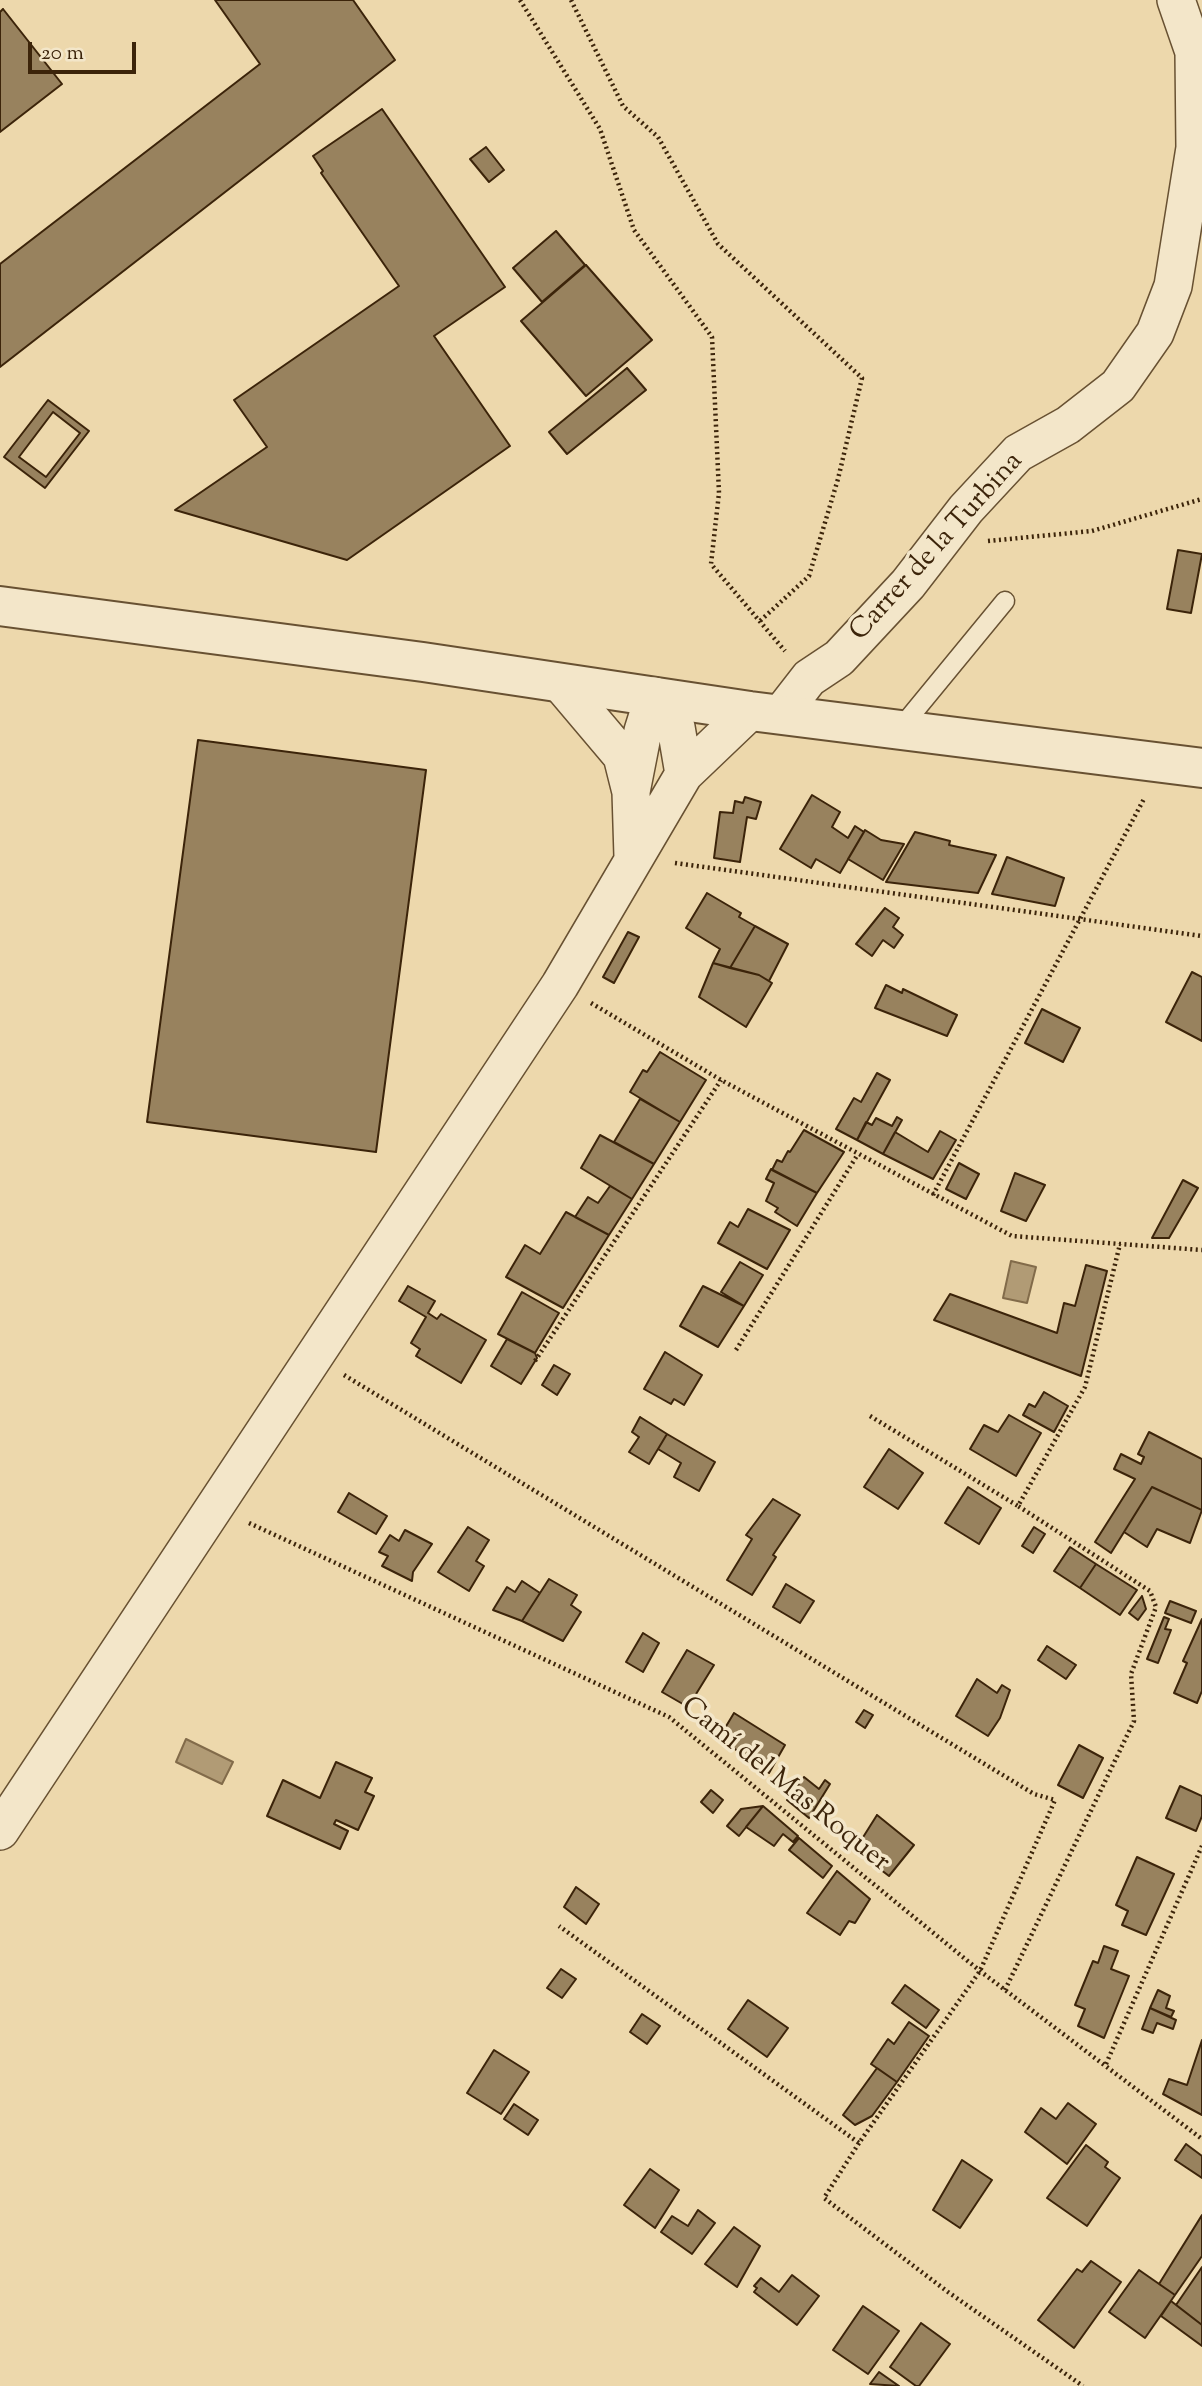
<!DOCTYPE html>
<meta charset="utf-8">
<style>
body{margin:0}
#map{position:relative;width:1202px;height:2386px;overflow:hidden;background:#edd8ac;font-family:"Sorts Mill Goudy",serif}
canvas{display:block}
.scale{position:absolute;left:28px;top:42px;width:108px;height:32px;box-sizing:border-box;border:4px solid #3c240a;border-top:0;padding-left:9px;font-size:21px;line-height:24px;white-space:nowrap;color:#3c240a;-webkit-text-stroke:5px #f3e6c9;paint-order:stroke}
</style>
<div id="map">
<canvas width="1202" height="2386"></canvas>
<div class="scale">20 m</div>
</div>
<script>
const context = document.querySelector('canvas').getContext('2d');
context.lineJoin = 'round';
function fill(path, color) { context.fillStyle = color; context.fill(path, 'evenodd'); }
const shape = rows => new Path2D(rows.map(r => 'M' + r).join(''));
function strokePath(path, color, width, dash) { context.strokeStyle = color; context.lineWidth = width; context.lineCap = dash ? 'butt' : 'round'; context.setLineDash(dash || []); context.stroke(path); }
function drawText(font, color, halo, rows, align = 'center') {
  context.font = font + ' "Sorts Mill Goudy",serif'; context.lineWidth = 7; context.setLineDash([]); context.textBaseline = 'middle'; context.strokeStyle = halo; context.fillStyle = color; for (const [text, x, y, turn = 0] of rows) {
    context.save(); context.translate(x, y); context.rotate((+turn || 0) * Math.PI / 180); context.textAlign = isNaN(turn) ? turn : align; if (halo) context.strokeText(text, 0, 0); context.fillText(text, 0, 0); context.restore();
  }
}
const water = shape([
 [1011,1261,1036,1267,1027,1303,1003,1298,1011,1261],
 [186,1739,233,1762,222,1784,176,1762,186,1739]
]);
fill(water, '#b19b75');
strokePath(water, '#826b4a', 2);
const building = shape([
 [215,0,353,0,395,60,0,367,0,264,260,64,215,0],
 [3,9,62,84,0,132,0,12,3,9],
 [382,109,505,287,434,336,510,446,347,560,175,510,267,447,234,400,399,286,321,173,323,171,313,156,382,109],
 [486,147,504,170,489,182,470,159,486,147],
 [556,231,585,265,542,302,513,268,556,231],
 [586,265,652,340,586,396,521,321,586,265],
 [627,368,646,390,567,454,549,432,627,368],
 [48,400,89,431,45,488,4,457,48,400],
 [53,412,80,433,46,477,19,457,53,412],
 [1178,550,1202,554,1191,613,1167,609,1178,550],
 [198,740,426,770,376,1152,147,1122,198,740],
 [812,795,840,812,832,827,848,838,855,826,864,832,840,873,816,859,811,868,780,849,812,795],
 [745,797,761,802,756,819,747,817,740,862,714,858,720,812,733,813,735,801,743,803,745,797],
 [865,830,881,840,904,844,883,880,848,859,865,830],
 [915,832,950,841,949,845,996,855,978,893,886,882,915,832],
 [1007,857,1064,878,1055,906,992,894,1007,857],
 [707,893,741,913,739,917,755,926,730,968,713,963,720,949,686,928,707,893],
 [885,908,899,918,893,927,903,935,894,948,883,940,872,956,856,944,885,908],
 [755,926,788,944,769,981,759,975,730,968,755,926],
 [628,932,639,937,614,983,603,977,628,932],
 [713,963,759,975,772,983,746,1027,699,997,713,963],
 [1192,972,1202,977,1202,1041,1166,1022,1192,972],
 [886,985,902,993,903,989,957,1015,947,1036,875,1008,886,985],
 [1042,1009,1080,1028,1063,1062,1025,1043,1042,1009],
 [660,1052,706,1080,680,1122,630,1092,643,1070,647,1072,660,1052],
 [877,1073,890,1080,857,1140,836,1129,854,1098,861,1102,877,1073],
 [640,1099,680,1122,654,1164,614,1142,640,1099],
 [897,1117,902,1120,883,1154,857,1140,866,1122,872,1125,876,1118,892,1126,897,1117],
 [804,1130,844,1152,817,1193,772,1170,777,1160,782,1162,788,1151,790,1152,804,1130],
 [940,1131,956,1140,933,1179,883,1154,895,1132,928,1152,940,1131],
 [600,1135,654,1164,632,1199,581,1168,600,1135],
 [959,1163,979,1174,966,1199,946,1189,959,1163],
 [771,1169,817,1193,797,1226,775,1212,778,1208,766,1201,774,1183,766,1179,771,1169],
 [1015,1173,1045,1185,1026,1221,1001,1211,1015,1173],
 [1183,1180,1198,1188,1169,1238,1152,1238,1183,1180],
 [610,1186,632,1199,609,1235,575,1217,588,1197,598,1203,610,1186],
 [748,1209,790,1230,767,1269,718,1243,730,1222,738,1227,748,1209],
 [566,1212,609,1235,563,1308,506,1277,525,1245,540,1254,566,1212],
 [740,1262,763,1275,744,1306,721,1292,740,1262],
 [1086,1265,1107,1271,1081,1376,934,1320,950,1294,1057,1333,1064,1303,1075,1306,1086,1265],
 [408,1286,435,1301,428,1313,437,1319,441,1314,486,1340,461,1383,416,1356,420,1349,411,1343,426,1317,399,1301,408,1286],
 [703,1286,744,1306,718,1347,680,1326,703,1286],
 [522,1292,559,1313,535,1353,498,1334,522,1292],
 [507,1339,535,1353,537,1358,521,1384,491,1366,507,1339],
 [665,1352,702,1375,684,1405,674,1399,671,1404,644,1389,665,1352],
 [554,1365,570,1374,557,1395,542,1385,554,1365],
 [1044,1392,1068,1406,1054,1432,1023,1415,1029,1404,1035,1407,1044,1392],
 [1009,1415,1041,1433,1016,1476,970,1449,984,1425,998,1432,1009,1415],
 [640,1417,667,1434,649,1464,629,1452,639,1437,632,1432,640,1417],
 [1149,1432,1202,1459,1202,1510,1152,1487,1111,1553,1095,1542,1135,1479,1114,1469,1121,1454,1141,1464,1144,1457,1138,1454,1149,1432],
 [667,1434,715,1462,699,1491,674,1477,681,1463,658,1449,667,1434],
 [889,1449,923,1473,898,1509,864,1487,889,1449],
 [968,1487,1001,1508,979,1544,945,1523,968,1487],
 [1152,1487,1202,1510,1190,1543,1157,1529,1147,1547,1124,1532,1152,1487],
 [349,1493,387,1516,376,1534,338,1512,349,1493],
 [773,1499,800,1515,773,1555,776,1557,752,1595,727,1580,752,1539,746,1535,773,1499],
 [468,1527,489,1540,476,1561,484,1566,469,1591,438,1572,468,1527],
 [1034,1527,1045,1534,1033,1553,1022,1546,1034,1527],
 [405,1530,432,1544,413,1572,412,1581,382,1566,388,1556,379,1552,390,1535,399,1541,405,1530],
 [1070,1547,1096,1564,1080,1588,1054,1571,1070,1547],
 [1096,1564,1137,1590,1120,1615,1080,1588,1096,1564],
 [549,1579,577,1595,571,1605,581,1612,563,1641,522,1621,549,1579],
 [522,1581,540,1593,522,1621,493,1610,507,1587,515,1592,522,1581],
 [786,1584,814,1601,800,1623,773,1607,786,1584],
 [1142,1596,1146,1609,1138,1620,1129,1613,1142,1596],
 [1170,1601,1196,1611,1191,1623,1165,1613,1170,1601],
 [1164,1617,1169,1619,1165,1629,1171,1630,1158,1663,1147,1659,1164,1617],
 [1202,1619,1202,1691,1197,1703,1174,1693,1187,1663,1183,1661,1202,1619],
 [643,1633,659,1643,643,1672,626,1662,643,1633],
 [1047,1646,1076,1665,1066,1679,1038,1660,1047,1646],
 [687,1650,714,1665,688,1707,662,1692,687,1650],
 [977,1679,997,1693,1002,1685,1010,1690,1000,1718,988,1736,956,1716,977,1679],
 [864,1710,873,1715,865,1728,856,1722,864,1710],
 [734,1713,785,1745,769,1773,719,1738,734,1713],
 [1079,1745,1103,1758,1083,1798,1058,1785,1079,1745],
 [336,1762,372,1778,365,1792,374,1796,358,1830,336,1820,334,1824,348,1831,340,1849,267,1816,283,1780,320,1798,336,1762],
 [804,1777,819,1789,825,1780,830,1784,809,1818,787,1800,804,1777],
 [1180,1786,1202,1796,1202,1816,1196,1831,1166,1818,1180,1786],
 [711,1790,723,1800,713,1813,701,1802,711,1790],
 [763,1806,798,1836,793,1842,783,1834,774,1846,746,1827,763,1806],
 [763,1806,739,1836,727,1826,741,1809,763,1806],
 [877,1815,914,1845,889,1876,855,1850,877,1815],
 [799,1838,832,1866,823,1878,789,1850,799,1838],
 [1137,1857,1174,1874,1146,1935,1122,1925,1128,1911,1116,1905,1137,1857],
 [837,1871,870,1899,855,1923,849,1921,840,1935,807,1913,837,1871],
 [576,1887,599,1904,586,1924,564,1907,576,1887],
 [1104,1946,1118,1951,1111,1969,1129,1976,1104,2038,1078,2026,1085,2009,1075,2005,1093,1961,1098,1963,1104,1946],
 [561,1969,576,1979,562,1998,547,1988,561,1969],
 [905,1985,939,2010,926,2028,892,2003,905,1985],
 [1158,1990,1170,1996,1166,2008,1174,2011,1171,2017,1150,2008,1158,1990],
 [748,2000,788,2028,767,2057,728,2029,748,2000],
 [1150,2008,1176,2020,1173,2029,1157,2023,1153,2033,1142,2029,1150,2008],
 [642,2014,660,2026,647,2044,630,2032,642,2014],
 [909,2022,929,2036,897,2082,871,2064,888,2039,894,2044,909,2022],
 [1202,2040,1202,2115,1163,2094,1169,2079,1187,2085,1202,2040],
 [494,2050,529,2072,501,2114,467,2093,494,2050],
 [877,2068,897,2082,872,2116,855,2125,843,2115,877,2068],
 [1068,2103,1096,2124,1067,2164,1025,2132,1041,2108,1056,2119,1068,2103],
 [514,2104,538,2120,528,2135,504,2119,514,2104],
 [1186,2144,1202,2156,1202,2178,1175,2160,1186,2144],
 [1086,2145,1108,2162,1105,2167,1120,2178,1087,2226,1047,2198,1086,2145],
 [962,2160,992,2180,960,2228,933,2210,962,2160],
 [650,2169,679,2190,655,2228,624,2205,650,2169],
 [698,2210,715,2223,692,2254,661,2232,672,2216,688,2226,698,2210],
 [1202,2215,1202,2256,1175,2295,1159,2284,1202,2215],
 [734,2227,760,2246,737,2287,705,2264,734,2227],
 [1091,2261,1121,2282,1074,2348,1038,2320,1077,2269,1082,2272,1091,2261],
 [1202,2267,1202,2325,1176,2305,1202,2267],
 [1139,2270,1175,2295,1145,2338,1109,2312,1139,2270],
 [792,2275,819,2296,797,2325,754,2292,757,2288,754,2286,761,2278,779,2292,792,2275],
 [1171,2301,1202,2325,1202,2346,1161,2316,1171,2301],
 [863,2306,899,2331,868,2374,833,2350,863,2306],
 [921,2323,950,2344,919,2386,916,2386,890,2367,921,2323],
 [879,2372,899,2386,870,2384,879,2372]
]);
fill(building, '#98825e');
strokePath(building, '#3c240a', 2);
const service = shape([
 [899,730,1005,601]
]);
const minor = shape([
 [562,685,622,756,631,792],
 [654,696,676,727,684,774],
 [781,714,809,678,839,658,908,584,966,509,1018,453,1068,425,1118,386,1155,333,1173,286,1195,148,1194,52,1176,0],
 [633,857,631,792,643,731,654,696],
 [0,1831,560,985,684,774,750,711]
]);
const tertiary = shape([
 [0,606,423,662,750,711,1202,768]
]);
strokePath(service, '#685132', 21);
strokePath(minor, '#685132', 40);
strokePath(tertiary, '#685132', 42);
strokePath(shape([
 [520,0,600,129,634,230,712,337,719,493,711,564,785,651],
 [571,0,623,106,658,137,718,244,862,378,838,479,809,576,760,621],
 [988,541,1092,531,1202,499],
 [675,863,1202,936],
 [591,1003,721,1080,1012,1236,1202,1250],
 [933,1195,1145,797],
 [736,1350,858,1154],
 [535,1361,721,1080],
 [344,1375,1034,1794,1055,1800,980,1971,859,2143,559,1926],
 [870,1416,1018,1506],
 [249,1523,669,1717,980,1971,1202,2139],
 [1005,1990,1134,1721,1131,1674,1156,1607,1150,1591,1018,1506,1085,1387,1120,1244],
 [1106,2064,1202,1846],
 [859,2143,824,2198,948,2292,1083,2386]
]), '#3c240a', 4.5, [2, 3.5]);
strokePath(service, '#f3e6c9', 18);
strokePath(minor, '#f3e6c9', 37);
strokePath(tertiary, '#f3e6c9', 38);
drawText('28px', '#3c240a', '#f3e6c9', [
 ["Carrer de la Turbina",938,548,-48],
 ["Camí del Mas Roquer",784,1786,39]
]);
</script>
